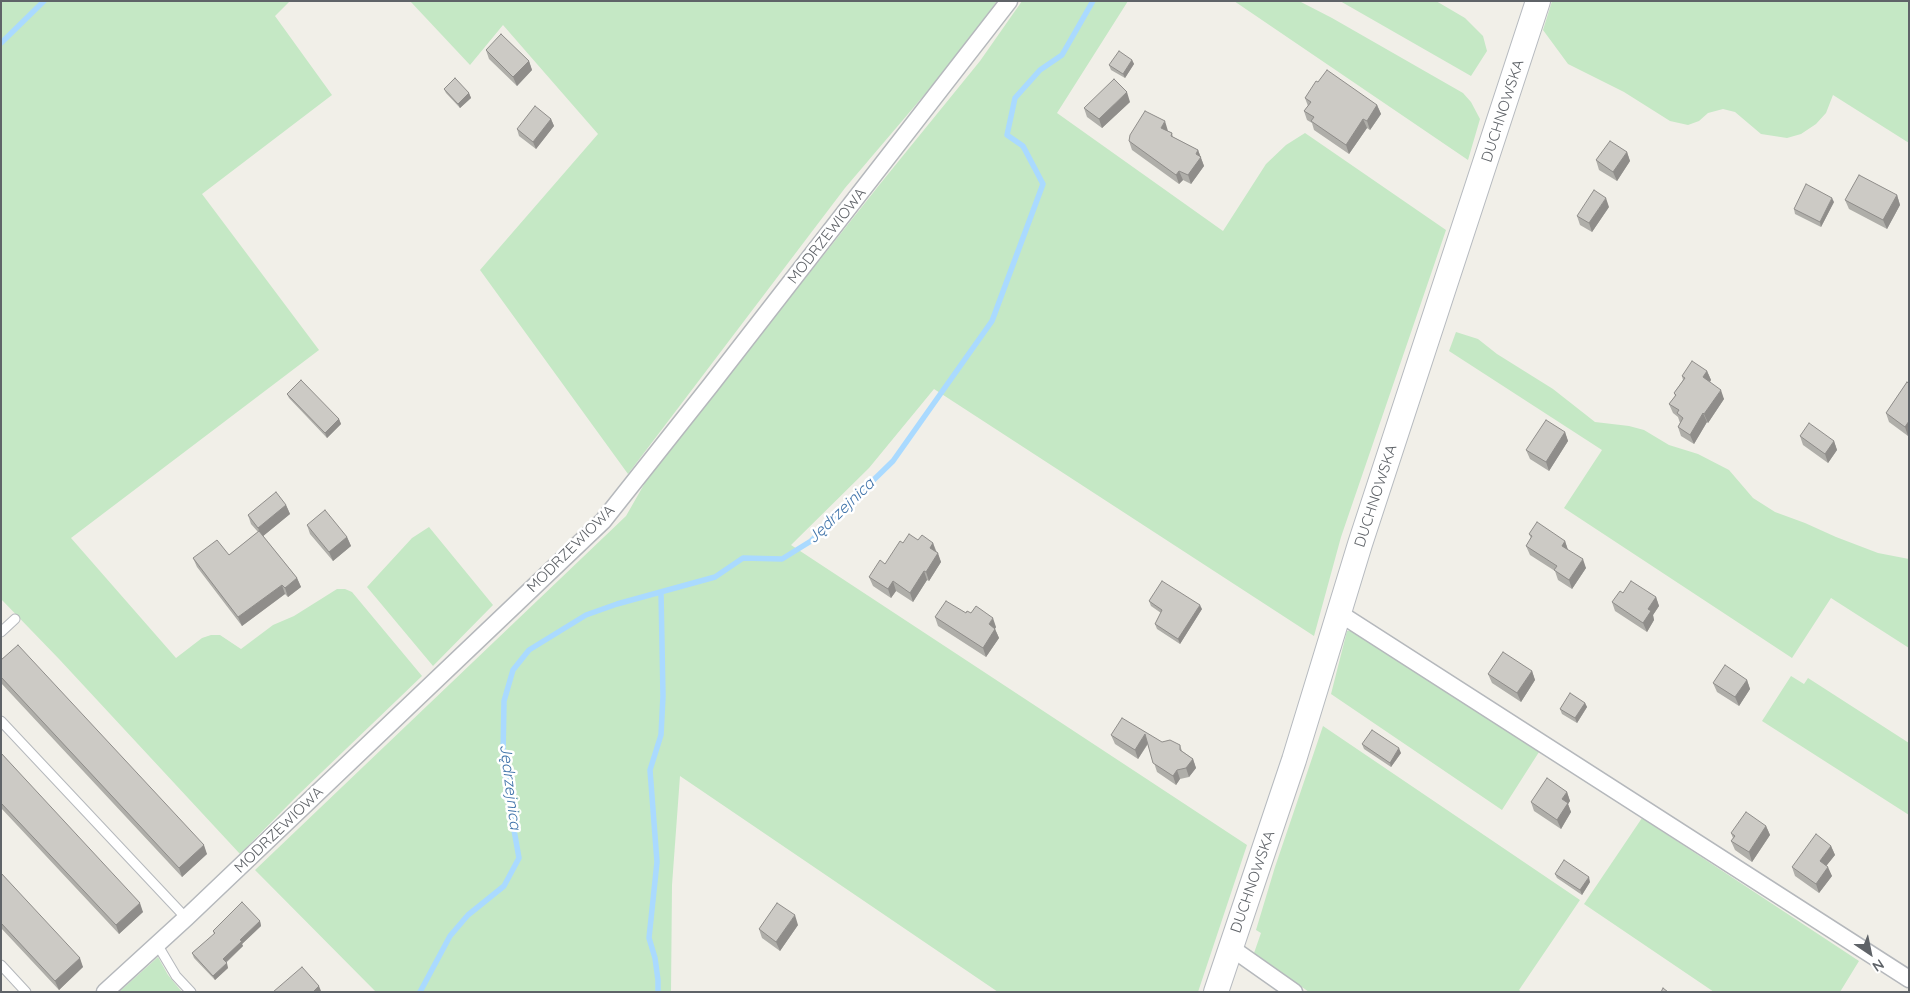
<!DOCTYPE html>
<meta charset="utf-8">
<style>
body{margin:0}
#map{position:relative;width:1910px;height:993px;overflow:hidden;background:#f1efe8;font-family:Quicksand,sans-serif}
canvas{display:block}
.frame{position:absolute;inset:0;border:2px solid #5f6368;pointer-events:none}
.north{position:absolute;left:1845px;top:928px;width:50px;height:50px;-webkit-text-stroke:4px #fff;paint-order:stroke;rotate:146deg;font-size:14px;font-weight:700;line-height:20px;text-align:center;color:#5f6368}
.north::after{content:'';display:block;margin:auto;width:18px;height:22px;background:#5f6368;clip-path:polygon(50% 0,100% 100%,50% 72%,0 100%)}
</style>
<div id="map">
<canvas width="1910" height="993"></canvas>
<div class="frame"></div>
<div class="north">N</div>
</div>
<script>
const context = document.querySelector('canvas').getContext('2d');
context.lineJoin = 'round';
function fill(path, color) { context.fillStyle = color; context.fill(path, 'evenodd'); }
const shape = rows => new Path2D(rows.map(r => 'M' + r).join(''));
function strokePath(path, color, width, dash) { context.strokeStyle = color; context.lineWidth = width; context.lineCap = dash ? 'butt' : 'round'; context.setLineDash(dash || []); context.stroke(path); }
function drawText(font, color, halo, rows, align = 'center') {
  context.font = font + ' Quicksand,sans-serif'; context.lineWidth = 5; context.setLineDash([]); context.textBaseline = 'middle'; context.strokeStyle = halo; context.fillStyle = color; for (const [text, x, y, turn = 0] of rows) {
    context.save(); context.translate(x, y); context.rotate((+turn || 0) * Math.PI / 180); context.textAlign = isNaN(turn) ? turn : align; if (halo) context.strokeText(text, 0, 0); context.fillText(text, 0, 0); context.restore();
  }
}
fill(shape([
 [1,1,290,1,275,16,332,95,202,194,319,350,71,538,176,658,202,638,211,635,220,635,241,649,273,625,294,616,337,589,345,589,352,592,422,676,297,796,240,854,59,659,1,599],
 [410,1,997,1,948,67,845,188,628,474,480,270,598,134,503,25,470,65],
 [1022,1,1128,1,1057,113,1223,231,1266,164,1286,145,1305,133,1446,230,1341,537,1314,636,934,389,869,468,791,545,1247,845,1198,992,998,992,680,776,672,885,671,992,376,992,255,870,626,516,650,474,880,184,980,61],
 [1234,1,1299,1,1332,18,1463,93,1471,102,1480,119,1468,160],
 [1340,1,1436,1,1465,18,1483,36,1487,51,1471,76],
 [1552,1,1909,1,1909,143,1833,95,1826,113,1816,124,1801,134,1787,138,1761,134,1735,112,1723,109,1708,113,1699,121,1688,125,1670,121,1624,92,1568,64,1543,30],
 [1456,332,1478,339,1497,354,1553,389,1595,422,1629,426,1644,430,1669,445,1698,454,1729,470,1753,498,1775,512,1805,523,1836,537,1878,553,1909,559,1909,648,1831,598,1792,658,1564,508,1602,450,1449,351],
 [429,527,493,605,433,666,367,587,412,538],
 [1347,631,1356,631,1539,752,1502,810,1331,694],
 [1791,676,1804,684,1808,678,1909,743,1909,815,1762,721],
 [1323,726,1580,900,1519,990,1522,992,1309,992,1254,953,1261,933,1256,930,1275,867],
 [1642,818,1859,961,1840,992,1714,992,1584,904],
 [158,957,168,975,182,992,119,992]
]), '#c5e8c5');
strokePath(shape([
 [1,43,44,1],
 [420,992,450,936,468,915,504,886,519,858,509,802,503,755,504,701,513,670,529,650,586,615,617,604,715,577,743,558,782,559,811,541,893,461,992,321,1043,184,1023,146,1007,135,1015,98,1040,70,1062,55,1093,1],
 [658,992,658,980,655,958,649,938,657,862,650,770,661,735,663,696,661,592]
]), '#aadaff', 5.5);
const lane = shape([
 [1,632,15,619],
 [1,721,186,918],
 [157,944,176,976,191,992],
 [1,965,26,992]
]);
const street = shape([
 [1339,613,1909,979],
 [1230,947,1294,992],
 [105,992,186,918,603,521,710,386,1009,1]
]);
const secondary = shape([
 [1216,992,1294,760,1360,544,1538,1]
]);
strokePath(lane, '#b5b8bc', 11);
strokePath(street, '#b5b8bc', 19);
strokePath(secondary, '#b6babf', 26);
strokePath(lane, '#fff', 9);
strokePath(street, '#fff', 16);
strokePath(secondary, '#fff', 24);
fill(shape([
 [486,50,529,61,532,70,517,86,489,59],
 [1132,60,1134,64,1125,78,1111,70,1109,65],
 [1318,82,1377,105,1381,114,1370,130,1367,128,1349,154,1314,130,1312,123,1307,120,1304,111,1308,106,1305,98],
 [444,89,469,93,471,98,460,108,446,93],
 [1130,102,1102,128,1087,117,1084,108],
 [551,119,554,126,536,149,519,136,517,129],
 [1168,131,1172,133,1173,137,1198,150,1204,166,1191,184,1183,180,1179,184,1132,150,1129,141],
 [1627,152,1630,161,1617,181,1599,170,1596,160],
 [1897,195,1900,205,1887,229,1849,209,1845,200],
 [1834,202,1821,227,1795,214,1794,209],
 [1609,207,1592,232,1580,225,1577,216],
 [1707,371,1711,380,1710,382,1724,399,1708,423,1707,422,1694,444,1681,436,1678,427,1680,423,1678,417,1673,413,1669,404,1675,396,1674,393,1683,380,1682,376],
 [1907,382,1908,436,1889,422,1886,413],
 [287,394,339,419,341,424,327,438,289,398],
 [1565,432,1568,441,1549,471,1530,459,1526,450],
 [1800,436,1834,441,1837,450,1828,463,1803,445],
 [286,505,290,514,263,536,297,578,301,587,288,597,285,594,242,626,197,567,193,558,229,555,258,532,251,524,248,515],
 [307,525,347,537,351,546,333,561,310,534],
 [1529,534,1565,541,1568,550,1586,568,1572,589,1558,580,1555,571,1530,555,1526,546,1531,538],
 [918,540,933,543,941,562,929,581,927,580,913,602,896,591,891,598,873,586,869,577,885,564,903,543],
 [1623,593,1656,597,1659,606,1653,615,1654,620,1647,632,1615,611,1612,602],
 [1149,601,1202,609,1180,644,1157,629,1155,624,1161,613,1151,606],
 [966,613,996,627,995,629,999,638,986,657,938,626,935,617],
 [1,660,207,854,182,877,1,683],
 [1532,671,1535,680,1521,702,1492,683,1488,674],
 [1747,680,1750,689,1739,706,1717,692,1713,683],
 [1585,703,1587,707,1577,723,1562,714,1560,709],
 [1111,735,1180,745,1182,751,1193,759,1196,768,1189,777,1180,779,1176,785,1157,772,1148,744,1138,759,1115,744],
 [1362,744,1401,753,1391,767,1364,749],
 [1,753,143,912,119,934,1,808],
 [1567,792,1570,801,1568,804,1571,812,1561,829,1534,811,1531,802],
 [1766,826,1770,835,1752,862,1735,850,1731,841,1733,838,1731,833],
 [1831,846,1835,855,1826,866,1832,876,1819,893,1795,876,1792,867],
 [1,873,83,967,59,990,1,928],
 [1555,874,1590,882,1582,895,1557,878],
 [260,921,261,926,242,944,243,946,226,963,228,968,215,980,194,958,192,953,214,934,213,931],
 [798,925,780,951,762,938,759,929]
]), '#afaea9');
fill(shape([
 [1132,60,1134,64,1125,78,1123,74],
 [529,61,532,70,517,86,513,77],
 [1127,92,1130,102,1102,128,1099,119],
 [469,93,471,98,460,108,458,104],
 [1377,105,1381,114,1370,130,1367,121],
 [551,119,554,126,536,149,533,142],
 [1363,119,1367,128,1349,154,1346,145],
 [1165,121,1168,131,1165,137,1161,128],
 [1198,150,1204,166,1191,184,1188,175],
 [1627,152,1630,161,1617,181,1613,172],
 [1179,171,1183,180,1179,184,1176,175],
 [1897,195,1900,205,1887,229,1883,220],
 [1606,198,1609,207,1592,232,1589,223],
 [1832,198,1834,202,1821,227,1820,222],
 [1707,371,1711,380,1706,387,1703,377],
 [1721,390,1724,399,1708,423,1704,414],
 [1703,413,1707,422,1694,444,1690,435],
 [339,419,341,424,327,438,325,433],
 [1909,421,1909,435,1908,436,1905,427],
 [1565,432,1568,441,1549,471,1546,462],
 [1834,441,1837,450,1828,463,1825,454],
 [286,505,290,514,262,537,258,528],
 [347,537,351,546,333,561,329,552],
 [1565,541,1568,550,1562,546],
 [933,543,936,552,930,548],
 [938,553,941,562,929,581,926,572],
 [1583,559,1586,568,1572,589,1569,580],
 [924,571,927,580,913,602,910,593],
 [297,578,301,587,288,597,285,588],
 [893,581,896,591,891,598,888,589],
 [282,585,285,594,242,626,238,617],
 [1656,597,1659,606,1653,615,1654,620,1647,632,1643,623,1648,609],
 [1200,605,1202,609,1180,644,1178,639],
 [993,618,996,627,992,634,989,624],
 [995,629,999,638,986,657,983,648],
 [1532,671,1535,680,1521,702,1517,693],
 [1747,680,1750,689,1739,706,1735,697],
 [1585,703,1587,707,1577,723,1575,718],
 [1145,734,1148,743,1138,759,1135,750],
 [1399,748,1401,753,1391,767,1390,763],
 [1193,759,1196,768,1189,777,1186,768],
 [1177,770,1180,779,1176,785,1173,776],
 [1567,792,1570,801,1568,804,1571,812,1561,829,1557,820,1562,799],
 [1766,826,1770,835,1752,862,1749,852],
 [204,845,207,854,182,877,179,868],
 [1831,846,1835,855,1823,870,1820,861],
 [1828,867,1832,876,1819,893,1816,884],
 [1589,877,1590,882,1582,895,1580,890],
 [140,903,143,912,119,934,116,925],
 [795,915,798,925,780,951,776,942],
 [260,921,261,926,242,944,243,946,224,964,223,959,240,940],
 [80,958,83,967,59,990,55,981],
 [227,963,228,968,215,980,213,976],
 [319,986,321,991,320,992,313,992]
]), '#8f8d8a');
const building = shape([
 [501,34,529,61,513,77,486,50,501,34],
 [1119,51,1132,60,1123,74,1109,65,1119,51],
 [1327,70,1377,105,1367,121,1363,119,1346,145,1311,121,1314,117,1304,111,1311,102,1305,98,1316,81,1318,82,1327,70],
 [455,78,469,93,458,104,444,89,455,78],
 [1114,79,1127,92,1099,119,1084,108,1114,79],
 [535,106,551,119,533,142,517,129,535,106],
 [1145,111,1165,121,1161,128,1172,133,1171,136,1198,150,1196,154,1201,157,1188,175,1179,171,1176,175,1129,141,1130,135,1145,111],
 [1610,141,1627,152,1613,172,1596,160,1610,141],
 [1859,175,1897,195,1883,220,1845,200,1859,175],
 [1806,184,1832,198,1820,222,1794,209,1806,184],
 [1594,190,1606,198,1589,223,1577,216,1594,190],
 [1692,361,1707,371,1703,377,1721,390,1704,414,1703,413,1690,435,1678,427,1683,418,1677,413,1679,410,1669,404,1676,395,1674,393,1685,378,1682,376,1692,361],
 [301,380,339,419,325,433,287,394,301,380],
 [1907,382,1909,384,1909,421,1905,427,1886,413,1907,382],
 [1546,420,1565,432,1546,462,1526,450,1546,420],
 [1809,423,1834,441,1825,454,1800,436,1809,423],
 [276,492,286,505,258,528,248,515,276,492],
 [325,510,347,537,329,552,307,525,325,510],
 [1537,522,1565,541,1562,546,1583,559,1569,580,1554,570,1557,566,1526,546,1532,536,1529,534,1537,522],
 [259,531,297,578,285,588,282,585,238,617,193,558,217,540,229,555,259,531],
 [909,534,918,540,922,535,933,543,930,548,938,553,926,572,924,571,910,593,893,581,888,589,869,577,880,560,885,564,900,541,903,543,909,534],
 [1162,581,1200,605,1178,639,1155,624,1162,610,1149,601,1162,581],
 [1631,581,1656,597,1648,609,1651,611,1643,623,1612,602,1620,591,1623,593,1631,581],
 [946,601,966,613,967,611,971,613,976,606,993,618,989,624,995,629,983,648,935,617,946,601],
 [18,645,204,845,179,868,1,677,1,660,18,645],
 [1503,652,1532,671,1517,693,1488,674,1503,652],
 [1725,665,1747,680,1735,697,1713,683,1725,665],
 [1570,693,1585,703,1575,718,1560,709,1570,693],
 [1122,718,1162,742,1170,740,1180,745,1180,750,1193,759,1186,768,1177,770,1173,776,1153,763,1145,734,1135,750,1111,735,1122,718],
 [1372,730,1399,748,1390,763,1362,744,1372,730],
 [1,753,140,903,116,925,1,803,1,753],
 [1547,778,1567,792,1562,799,1568,803,1557,820,1531,802,1547,778],
 [1746,812,1766,826,1749,852,1731,841,1735,836,1731,833,1746,812],
 [1816,834,1831,846,1820,861,1828,867,1816,884,1792,867,1816,834],
 [1564,860,1589,877,1580,890,1555,874,1564,860],
 [1,873,80,958,55,981,1,923,1,873],
 [242,902,260,921,240,940,242,941,223,959,227,963,213,976,192,953,215,933,213,931,242,902],
 [777,903,795,915,776,942,759,929,777,903],
 [302,967,319,986,313,992,273,992,302,967],
 [1663,988,1668,992,1661,992,1663,988]
]);
fill(building, '#cccac5');
strokePath(building, '#8f8d8a', 1);
drawText('15px', '#5f6368', '#fff', [
 ["DUCHNOWSKA",1503,111,-72],
 ["MODRZEWIOWA",827,236,-52],
 ["DUCHNOWSKA",1376,496,-72],
 ["MODRZEWIOWA",571,549,-45],
 ["MODRZEWIOWA",279,830,-44],
 ["DUCHNOWSKA",1253,882,-71]
]);
drawText('italic 16px', '#4174aa', '#fff', [
 ["Jędrzejnica",841,511,-44],
 ["Jędrzejnica",510,787,83]
]);
</script>
